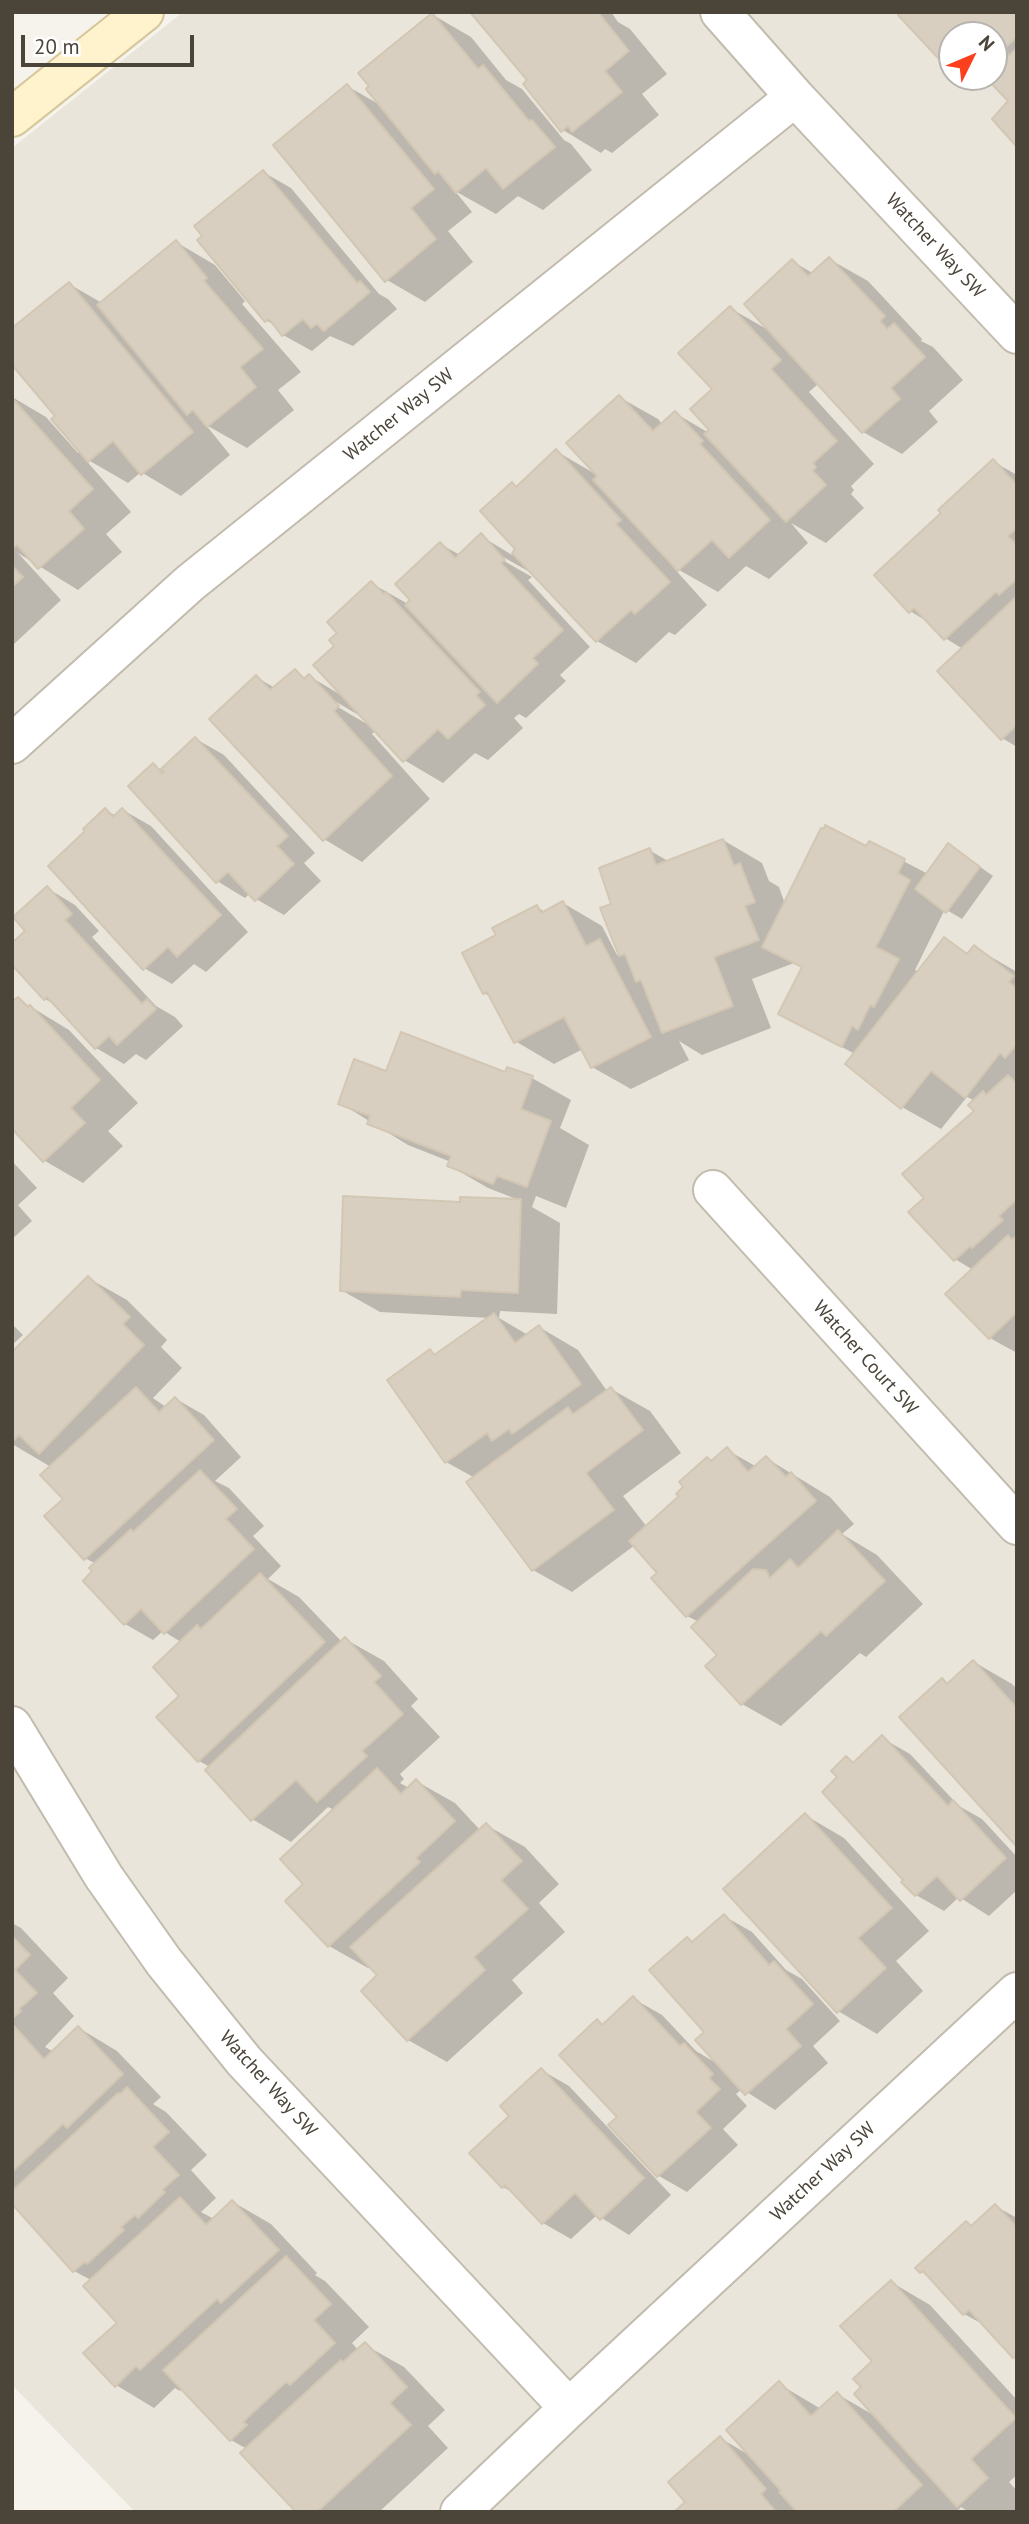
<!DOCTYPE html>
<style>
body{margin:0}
#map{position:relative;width:1029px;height:2524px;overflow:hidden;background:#f6f3ec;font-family:"PT Sans",sans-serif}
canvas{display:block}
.frame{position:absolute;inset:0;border:14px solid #4b4439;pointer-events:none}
.north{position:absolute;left:938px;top:21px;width:70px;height:70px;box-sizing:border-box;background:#fff;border:2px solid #b7b4b0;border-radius:50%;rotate:47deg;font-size:19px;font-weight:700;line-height:28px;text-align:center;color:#4b4439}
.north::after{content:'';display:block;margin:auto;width:24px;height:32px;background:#fc3f1d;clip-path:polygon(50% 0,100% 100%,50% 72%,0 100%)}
.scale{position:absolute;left:21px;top:35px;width:173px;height:32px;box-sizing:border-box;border:4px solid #4b4439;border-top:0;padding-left:9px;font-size:21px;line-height:24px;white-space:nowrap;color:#4b4439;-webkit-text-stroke:5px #fff;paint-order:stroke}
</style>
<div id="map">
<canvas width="1029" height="2524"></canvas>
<div class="frame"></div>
<div class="north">N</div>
<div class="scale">20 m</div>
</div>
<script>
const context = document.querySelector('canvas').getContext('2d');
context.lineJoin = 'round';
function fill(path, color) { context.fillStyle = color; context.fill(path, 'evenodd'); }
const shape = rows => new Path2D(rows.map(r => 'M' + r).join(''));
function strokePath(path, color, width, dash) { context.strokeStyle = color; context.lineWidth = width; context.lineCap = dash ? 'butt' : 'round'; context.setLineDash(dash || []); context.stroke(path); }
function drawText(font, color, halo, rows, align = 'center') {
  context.font = font + ' "PT Sans",sans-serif'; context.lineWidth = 5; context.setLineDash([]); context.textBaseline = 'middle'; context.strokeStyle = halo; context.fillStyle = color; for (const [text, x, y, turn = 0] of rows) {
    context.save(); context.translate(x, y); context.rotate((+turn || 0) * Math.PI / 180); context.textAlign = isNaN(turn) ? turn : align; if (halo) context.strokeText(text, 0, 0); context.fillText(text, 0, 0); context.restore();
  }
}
fill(shape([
 [183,12,1017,12,1017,2512,135,2512,12,2385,12,148],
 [952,35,994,35,994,77,952,77]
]), '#eae5da');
fill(shape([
 [472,12,611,12,618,22,630,29,667,74,642,94,659,115,612,153,605,149,601,153,563,130,529,81],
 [899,12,1017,12,1017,144,1010,101,996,86,981,77,994,77,994,35,952,35,952,65,940,58],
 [433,15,471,37,506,80,522,89,564,140,571,144,592,170,543,210,518,196,496,214,455,191,472,212,448,231,473,262,425,302,387,280,347,86,382,106],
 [263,172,291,188,379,294,388,299,397,309,353,346,330,336,312,351,283,335,277,327,266,320],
 [176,242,215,265,245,301,242,304,301,372,278,390,294,410,247,448,206,425,230,455,181,496,141,472,128,483,83,457,131,512,106,534,122,552,78,590,18,553,61,600,12,646,12,397,46,417,78,453,81,451,57,417,69,284,102,303],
 [829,259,868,281,922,339,921,341,933,347,963,380,929,411,938,422,902,454,863,432,819,383,809,392,874,464,851,486,854,490,851,494,864,508,826,543,791,523,808,543,769,579,746,566,718,592,672,566,707,605,675,635,669,632,636,663,597,641,535,575,498,554,497,557,532,577,528,580,590,647,560,675,566,681,526,718,519,714,514,718,523,728,488,760,475,753,443,783,404,760,376,730,372,734,430,799,362,862,324,839,256,677,275,688,295,672,307,679,309,676,341,695,337,646,339,633,371,583,408,604,440,544,460,555,481,536,512,555,518,549,512,484,518,487,556,451,597,475,619,397,658,419,663,425,675,413,709,433,712,430,714,389,730,308,770,331,792,261,814,274],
 [333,700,367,720,367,724,331,703],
 [994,462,1017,475,1017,747,1002,738,963,649,945,638,933,625,910,611,943,513],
 [196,739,224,755,315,853,304,863,321,881,284,915,256,899,250,893,245,898,217,881,153,765,162,770],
 [106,810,116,816,123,810,151,826,248,932,206,972,194,964,172,984,144,968],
 [723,840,762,863,769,881,779,887,785,904,866,848,869,843,928,874,949,845,993,876,962,919,945,909,915,970,919,972,944,939,969,954,974,947,1017,972,1017,1353,990,1338,948,1294,973,1270,955,1259,926,1198,904,1174,976,1111,975,1101,967,1097,941,1129,902,1107,855,1054,780,1014,803,968,794,963,752,979,771,1028,702,1055,679,1041,689,1060,631,1089,592,1067,583,1049,554,1064,515,1041,492,998,484,993,499,936,537,907,545,912,563,903,602,926,617,955,620,954,614,905,649,850,668,861],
 [47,888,75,905,99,931,92,937,156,1006,175,1017,183,1026,146,1060,136,1054,124,1064,96,1048,56,1005,45,999,28,931],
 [18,999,69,1030,138,1103,108,1131,123,1146,83,1183,45,1161,12,1126],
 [508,1069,532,1078,571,1100,560,1128,589,1145,566,1208,536,1196,532,1207,560,1223,557,1314,500,1311,499,1318,528,1335,539,1327,578,1350,607,1391,611,1389,650,1411,681,1453,623,1496,647,1527,727,1450,757,1467,766,1458,830,1497,854,1524,842,1534,877,1555,923,1604,866,1657,860,1653,781,1726,742,1704,719,1656,699,1622,687,1616,659,1573,635,1545,572,1592,533,1570,475,1478,446,1462,430,1351,437,1356,490,1318,380,1312,341,1290,461,1204,519,1200,488,1188,450,1166,451,1162,408,1145,340,1103,387,1073,506,1074],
 [12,1161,37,1188,18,1205,32,1221,12,1239],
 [88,1278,127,1300,167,1340,161,1347,182,1368,153,1398,166,1407,176,1399,204,1415,241,1457,215,1481,229,1488,264,1526,253,1536,281,1566,268,1579,299,1597,342,1642,345,1639,384,1661,418,1699,411,1706,440,1737,400,1774,404,1779,400,1783,409,1788,416,1781,455,1803,480,1830,486,1825,525,1847,559,1884,539,1903,565,1932,512,1980,523,1993,447,2062,408,2040,379,1976,370,1966,368,1968,329,1946,306,1884,334,1810,328,1807,291,1842,252,1819,210,1767,199,1761,182,1696,181,1642,163,1631,153,1640,125,1624,95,1572,96,1564,85,1558,65,1499,51,1467,12,1444,12,1352],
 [12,1324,23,1335,12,1345],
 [974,1662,1012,1684,1017,1689,1017,1845,942,1680,949,1684],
 [882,1738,910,1754,959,1806,982,1819,1017,1857,1017,1890,989,1916,959,1897,944,1911,916,1895,904,1882,906,1880,839,1778,846,1758,855,1763],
 [805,1815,844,1838,929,1931,896,1961,923,1991,877,2034,838,2011],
 [724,1916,752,1932,786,1970,802,1979,840,2021,813,2046,828,2063,775,2110,742,2089,736,2094,747,2106,723,2129,738,2145,687,2192,659,2176,611,2125,619,2117,597,2022,604,2025,634,1999,662,2015,696,2051,718,2064,707,2032,687,1939,694,1943],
 [12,1923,21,1928,68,1978,53,1993,74,2016,45,2047,54,2052,79,2028,117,2051,161,2097,153,2104,166,2112,207,2155,191,2170,216,2198,201,2212,214,2219,233,2202,271,2224,317,2273,315,2275,325,2281,369,2327,352,2343,359,2351,365,2345,404,2367,445,2410,428,2426,448,2448,379,2512,298,2512,247,2449,231,2440,183,2388,180,2391,175,2388,154,2408,116,2385,119,2323,91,2280,74,2271,12,2201],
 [541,2070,569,2086,671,2195,629,2235,597,2215,571,2239,543,2223,517,2195,503,2187,512,2116],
 [995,2206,1017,2218,1017,2358,986,2326,964,2314,930,2277,922,2272,966,2223,973,2227],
 [891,2282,930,2305,1017,2400,1017,2475,1009,2482,1017,2491,1017,2509,1014,2512,969,2512,961,2507,956,2512,676,2512,687,2502,720,2438,751,2456,779,2384,821,2409,837,2394,877,2417,863,2387,874,2361]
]), '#0003');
const building = shape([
 [470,12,598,12,629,51,605,71,622,92,572,132,568,126,561,132,523,84,527,80,470,12],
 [901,12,1017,12,1017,37,994,58,994,35,952,35,952,51,950,49,939,59,898,15,901,12],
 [432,13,478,69,483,65,529,121,532,120,555,147,503,189,486,168,456,193,438,171,435,174,366,89,369,86,358,73,432,13],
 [1017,48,1017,147,992,119,1008,101,987,79,994,77,994,68,1017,48],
 [347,84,434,189,411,208,436,239,385,282,273,145,347,84],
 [263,170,357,283,360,281,370,292,324,331,317,324,311,328,303,319,282,336,269,319,265,322,197,240,202,236,194,226,263,170],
 [176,240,207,278,204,281,263,349,240,367,256,387,207,427,193,410,187,415,97,305,176,240],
 [829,257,885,316,880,321,887,329,894,323,925,357,891,388,900,399,862,433,744,304,792,259,808,276,829,257],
 [69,282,193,432,141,475,113,441,88,462,51,419,55,416,12,365,12,328,69,282],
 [730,306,781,360,771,369,837,441,813,463,816,467,813,471,826,485,786,522,704,434,709,430,690,409,712,389,678,353,730,306],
 [619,395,653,431,675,411,703,441,700,444,770,520,729,558,712,540,678,571,593,480,597,476,566,443,619,395],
 [12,398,93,489,69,511,84,529,38,569,17,545,12,549,12,398],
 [556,449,621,520,616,524,670,582,635,614,631,610,596,642,512,553,515,549,480,511,512,482,516,487,556,449],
 [993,459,1017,485,1017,528,1008,536,1017,545,1017,579,999,595,996,592,944,640,914,608,909,613,874,575,941,513,938,510,993,459],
 [481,533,505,560,501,563,563,630,533,658,538,664,497,703,405,605,410,600,395,584,440,542,455,558,481,533],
 [12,566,23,577,12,587,12,566],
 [371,581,384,594,386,592,480,692,476,695,485,705,448,739,438,729,403,762,313,665,334,646,329,640,337,633,327,622,371,581],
 [1017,596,1017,725,1001,740,937,671,1017,596],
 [295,669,304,679,309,674,339,706,334,711,392,776,323,841,209,719,256,675,270,690,295,669],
 [195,737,288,836,277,846,294,864,255,901,228,872,216,883,128,786,153,763,162,773,164,772,161,769,195,737],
 [105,808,113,817,122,808,221,915,177,957,168,947,143,970,48,866,85,831,83,829,105,808],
 [825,825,866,846,869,841,905,859,898,873,910,880,876,947,899,959,874,1007,870,1005,858,1030,852,1026,842,1047,778,1014,802,967,762,947,821,828,824,829,825,825],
 [723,839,734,866,740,863,755,902,745,906,759,940,714,957,733,1006,662,1033,641,980,636,982,625,954,619,956,600,908,611,904,599,868,650,848,656,865,723,839],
 [948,843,980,867,946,913,915,889,948,843],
 [47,886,72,914,65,920,142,1004,147,999,156,1009,117,1045,109,1036,95,1049,47,997,44,1000,12,965,12,943,25,931,13,917,47,886],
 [563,901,586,946,600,939,651,1037,591,1068,564,1017,514,1043,487,992,483,994,462,953,496,935,492,928,537,905,541,913,563,901],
 [944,937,967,954,974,945,1014,976,1009,982,1017,989,1017,1044,1005,1058,1000,1053,965,1098,931,1071,901,1109,845,1064,944,937],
 [18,997,28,1007,30,1005,100,1080,71,1108,85,1123,43,1162,12,1129,12,1002,18,997],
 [401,1032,505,1072,507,1067,533,1076,521,1109,551,1121,527,1187,497,1176,493,1184,447,1166,451,1156,367,1124,370,1116,338,1104,354,1059,386,1071,401,1032],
 [1008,1075,1017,1084,1017,1199,999,1216,1003,1220,972,1248,970,1246,954,1261,908,1212,924,1198,902,1174,974,1111,968,1105,983,1091,986,1095,1008,1075],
 [343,1196,460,1202,460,1197,521,1199,518,1293,461,1290,460,1297,340,1291,343,1196],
 [1008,1235,1012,1240,1017,1235,1017,1316,1015,1314,989,1339,945,1294,1008,1235],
 [88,1276,130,1317,123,1324,144,1345,39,1454,19,1435,12,1442,12,1352,88,1276],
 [494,1313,515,1343,539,1325,581,1384,512,1434,509,1429,492,1441,487,1433,445,1463,387,1380,430,1349,434,1355,494,1313],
 [136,1387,159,1412,175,1397,214,1440,84,1560,44,1516,63,1499,40,1475,136,1387],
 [611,1387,643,1430,586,1473,614,1510,532,1571,466,1482,568,1407,573,1414,611,1387],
 [727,1447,748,1472,766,1456,786,1477,791,1472,816,1501,686,1617,651,1578,657,1573,629,1541,679,1496,676,1494,683,1487,679,1482,707,1457,711,1461,727,1447],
 [200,1470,237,1509,226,1519,254,1549,164,1634,141,1609,124,1625,83,1581,92,1571,89,1568,131,1529,133,1532,200,1470],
 [838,1530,885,1581,826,1636,821,1631,741,1705,705,1666,717,1655,691,1627,753,1569,766,1570,770,1578,790,1559,798,1568,838,1530],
 [260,1573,325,1642,198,1762,156,1717,179,1696,153,1667,197,1625,201,1629,260,1573],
 [345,1637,381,1676,374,1682,403,1714,362,1751,367,1756,317,1802,296,1780,251,1821,205,1770,345,1637],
 [973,1660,1017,1708,1017,1847,899,1717,942,1678,947,1684,973,1660],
 [882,1735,948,1806,953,1800,1006,1858,960,1901,937,1876,915,1896,901,1882,903,1880,822,1792,837,1777,831,1771,846,1756,853,1763,882,1735],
 [377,1768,401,1794,416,1779,455,1821,416,1858,420,1862,328,1947,285,1901,303,1884,280,1859,377,1768],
 [805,1813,892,1908,858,1938,886,1968,837,2013,723,1889,805,1813],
 [486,1823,522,1861,501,1880,528,1909,474,1957,485,1970,407,2041,361,1991,377,1975,350,1947,486,1823],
 [724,1914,769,1965,774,1961,813,2004,786,2029,801,2046,745,2095,695,2040,704,2032,649,1970,687,1937,692,1942,724,1914],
 [12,1936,30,1955,15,1970,37,1993,19,2009,21,2011,12,2019,12,1936],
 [633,1996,680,2046,684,2043,713,2074,709,2078,720,2089,696,2112,711,2128,657,2177,608,2125,617,2117,559,2055,597,2019,602,2025,633,1996],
 [14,2026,44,2059,78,2026,123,2074,67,2128,63,2124,12,2172,14,2026],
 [541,2068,644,2178,600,2220,575,2193,542,2224,505,2185,502,2188,469,2153,509,2116,500,2106,541,2068],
 [127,2087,169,2132,153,2147,179,2175,162,2190,165,2192,138,2218,135,2215,121,2227,124,2230,87,2264,85,2262,73,2272,12,2204,12,2191,118,2093,120,2094,127,2087],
 [180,2197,206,2225,232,2200,279,2250,221,2303,217,2299,140,2370,136,2366,115,2387,83,2353,117,2323,83,2286,180,2197],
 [995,2204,1017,2227,1017,2355,1013,2358,969,2310,963,2315,923,2271,920,2273,915,2268,966,2221,971,2226,995,2204],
 [286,2256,331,2304,314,2320,335,2343,290,2385,286,2382,243,2422,247,2425,230,2441,163,2370,286,2256],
 [891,2280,1016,2418,971,2459,988,2478,957,2507,854,2394,861,2387,853,2379,872,2361,840,2326,891,2280],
 [365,2342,407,2387,390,2403,411,2425,317,2512,296,2512,240,2453,341,2360,343,2362,365,2342],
 [779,2381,811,2416,837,2392,922,2485,893,2512,797,2512,779,2492,781,2491,726,2430,779,2381],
 [720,2436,766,2489,761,2494,776,2512,674,2512,685,2502,668,2482,720,2436]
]);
fill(building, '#d8cfc1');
strokePath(building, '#d3c7b4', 2);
const street = shape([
 [720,12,795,97,1017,334],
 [12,744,190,583,795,97],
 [713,1190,1017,1525],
 [12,1726,104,1877,164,1962,244,2061,569,2408],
 [460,2512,569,2408,1017,1992]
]);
const secondary = shape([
 [12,117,144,12]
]);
strokePath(street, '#c2bbae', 42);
strokePath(secondary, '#d6c79b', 42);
strokePath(street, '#fff', 38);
strokePath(secondary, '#fff3cd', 38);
drawText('19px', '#4b4439', '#fff', [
 ["Watcher Way SW",935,246,47],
 ["Watcher Way SW",399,415,-39],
 ["Watcher Court SW",865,1358,48],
 ["Watcher Way SW",268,2084,48],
 ["Watcher Way SW",823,2172,-43]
]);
</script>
